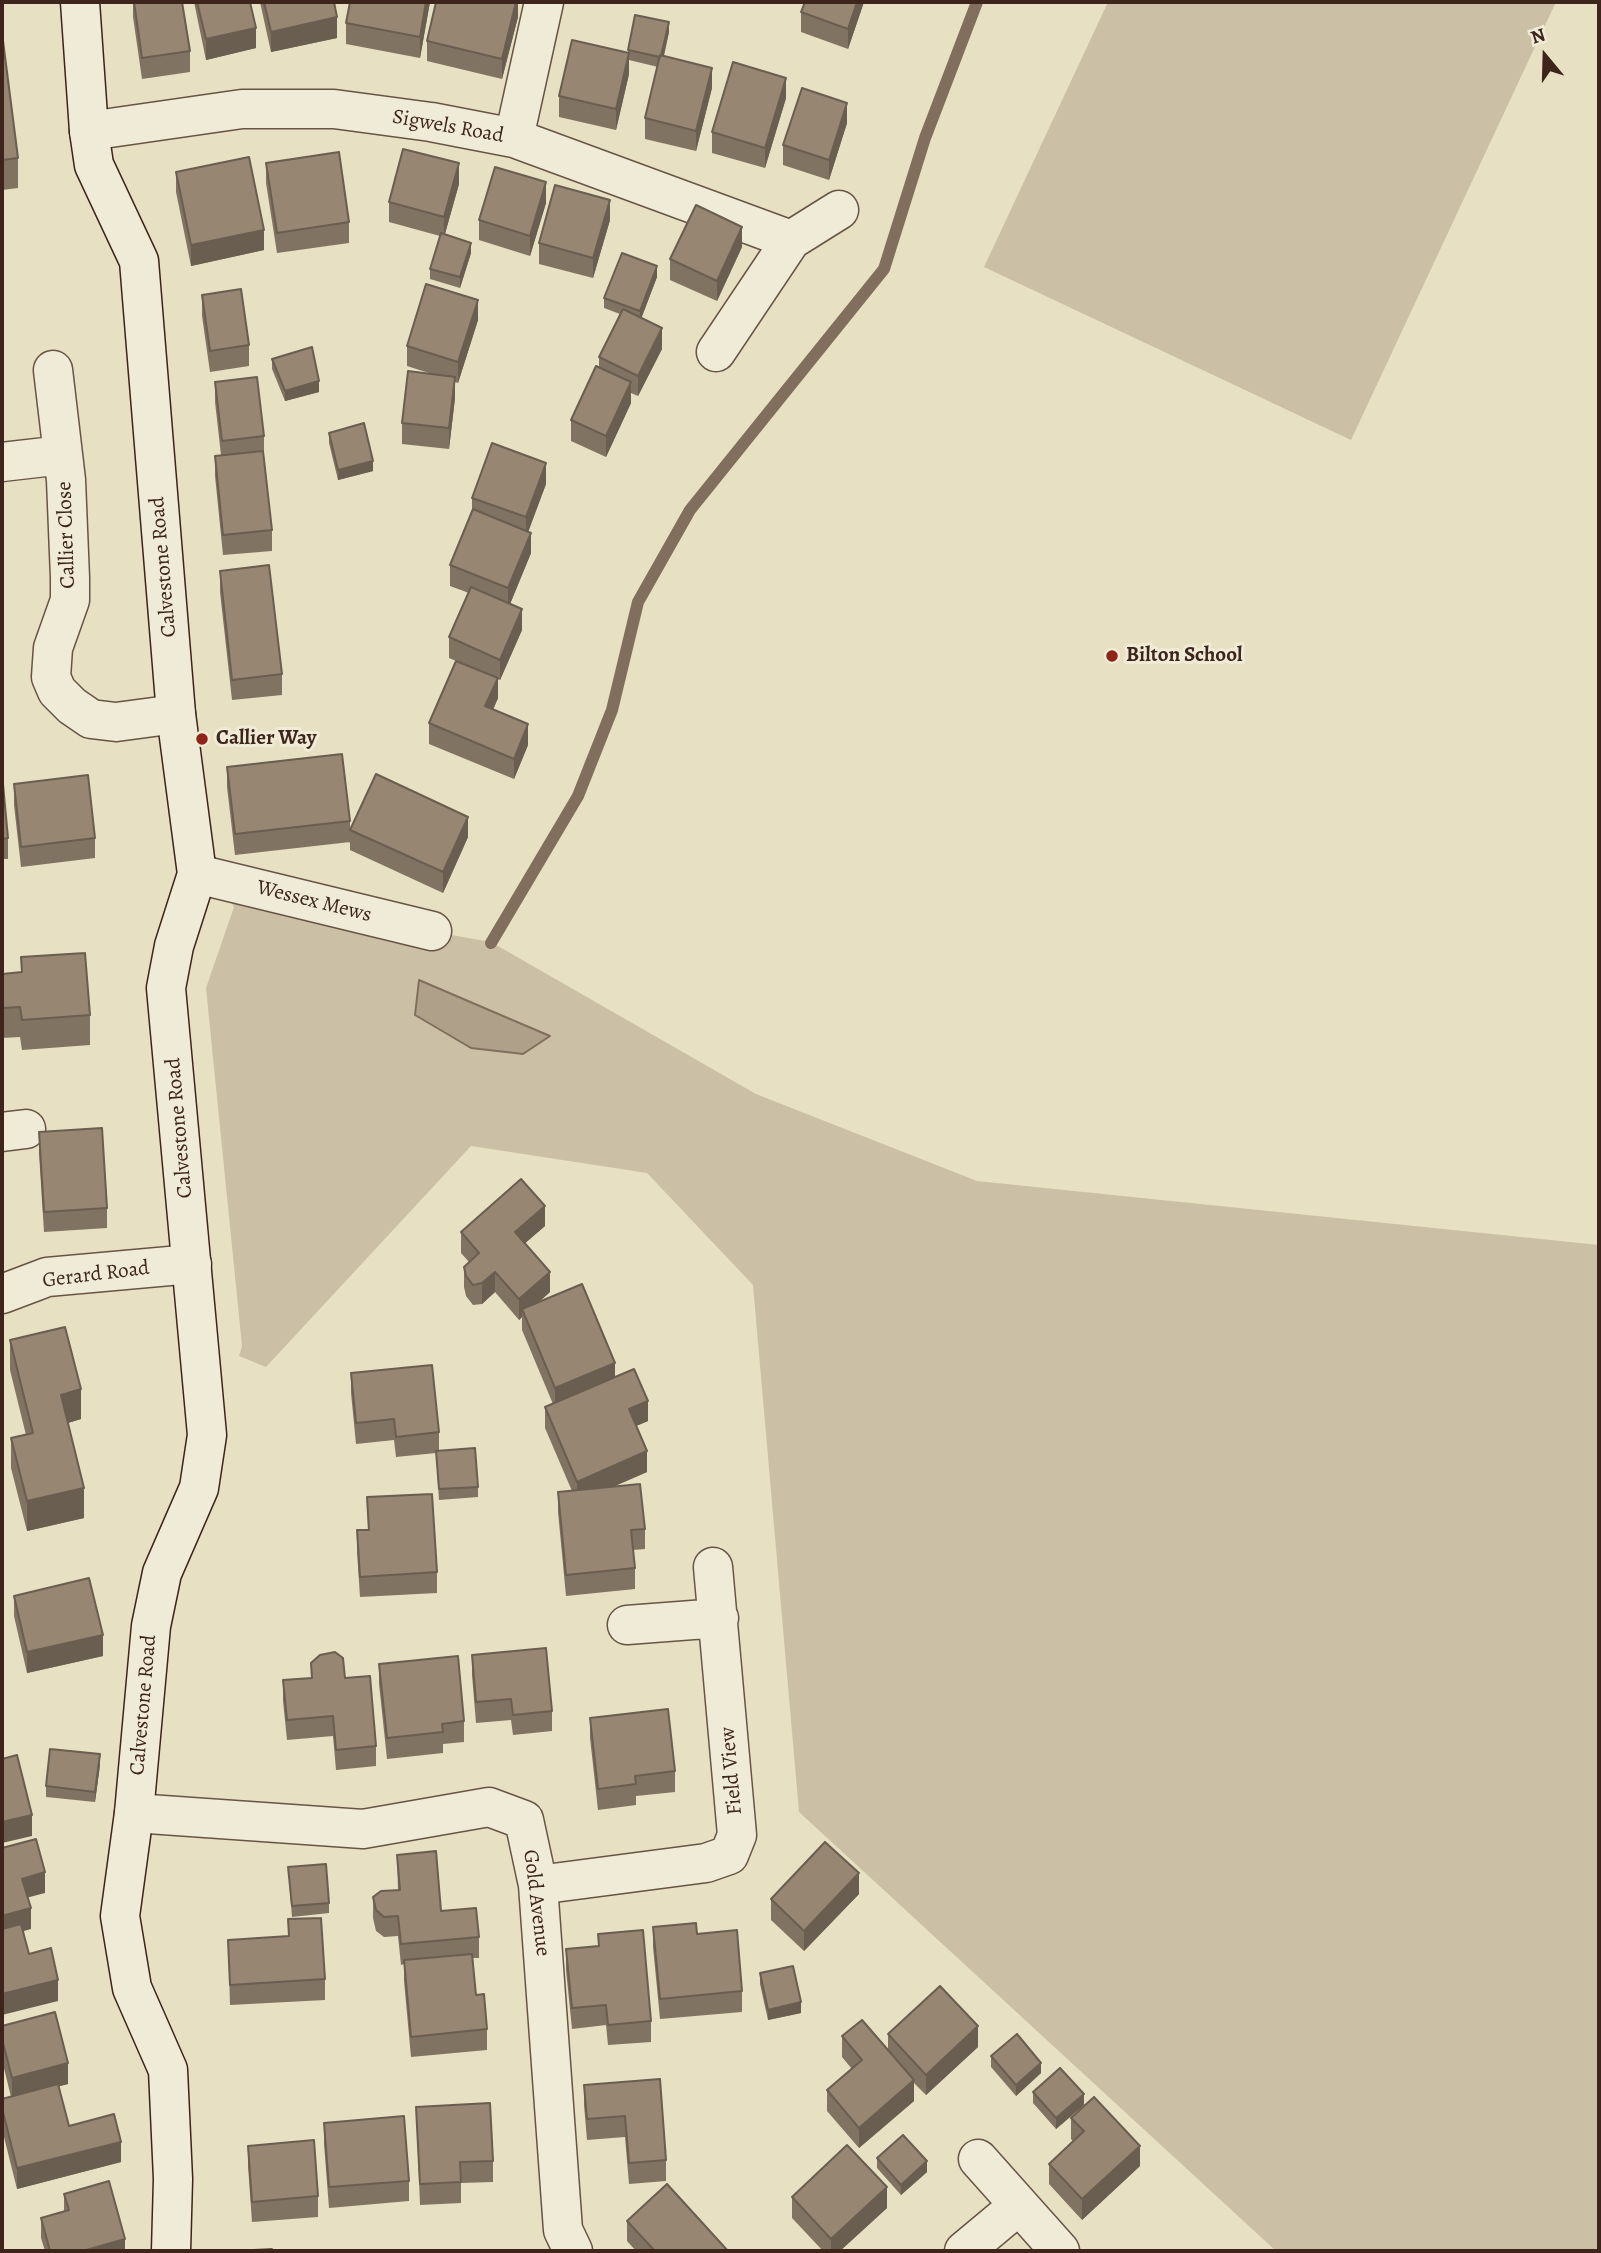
<!DOCTYPE html>
<style>
body{margin:0}
#map{position:relative;width:1601px;height:2253px;overflow:hidden;background:#e8e0c2;font-family:Alegreya,serif}
canvas{display:block}
.frame{position:absolute;inset:0;border:4px solid #3d251b;pointer-events:none}
.north{position:absolute;left:1510px;top:21px;width:70px;height:70px;-webkit-text-stroke:5px #f0ebd7;paint-order:stroke;rotate:341deg;font-size:19px;font-weight:700;line-height:28px;text-align:center;color:#3d251b}
.north::after{content:'';display:block;margin:auto;width:24px;height:32px;background:#3d251b;clip-path:polygon(50% 0,100% 100%,50% 72%,0 100%)}
</style>
<div id="map">
<canvas width="1601" height="2253"></canvas>
<div class="frame"></div>
<div class="north">N</div>
</div>
<script>
const context = document.querySelector('canvas').getContext('2d');
context.lineJoin = 'round';
function fill(path, color) { context.fillStyle = color; context.fill(path, 'evenodd'); }
const shape = rows => new Path2D(rows.map(r => 'M' + r).join(''));
function strokePath(path, color, width, dash) { context.strokeStyle = color; context.lineWidth = width; context.lineCap = dash ? 'butt' : 'round'; context.setLineDash(dash || []); context.stroke(path); }
function drawText(font, color, halo, rows, align = 'center') {
  context.font = font + ' Alegreya,serif'; context.lineWidth = 6; context.setLineDash([]); context.textBaseline = 'middle'; context.strokeStyle = halo; context.fillStyle = color; for (const [text, x, y, turn = 0] of rows) {
    context.save(); context.translate(x, y); context.rotate((+turn || 0) * Math.PI / 180); context.textAlign = isNaN(turn) ? turn : align; if (halo) context.strokeText(text, 0, 0); context.fillText(text, 0, 0); context.restore();
  }
}
fill(shape([
 [1108,2,1556,2,1351,440,984,267],
 [227,895,491,942,756,1094,977,1181,1599,1245,1599,2251,1276,2251,799,1812,753,1285,647,1173,471,1146,266,1367,239,1356,242,1346,206,988,234,907]
]), '#cbc0a6');
const water = shape([
 [419,980,503,1016,550,1036,523,1054,471,1048,415,1015,419,980]
]);
fill(water, '#aea089');
strokePath(water, '#816f5d', 2);
strokePath(shape([
 [491,943,578,796,612,710,638,602,690,510,884,269,925,138,977,2]
]), '#816f5d', 12);
const street = shape([
 [89,131,242,109,334,109,431,122,514,138,791,240],
 [514,138,544,2],
 [716,352,791,240,839,210],
 [53,370,66,480,70,578,70,600,53,648,51,677,57,691,72,706,91,719,116,722,176,714],
 [2,462,63,455],
 [197,874,432,931],
 [2,1132,26,1129],
 [2,1294,47,1277,192,1264],
 [627,1625,719,1618],
 [134,1813,363,1829,489,1807,524,1820,538,1885,563,2230,573,2251],
 [538,1885,706,1863,729,1855,737,1835,713,1567],
 [978,2159,1060,2251],
 [964,2251,1018,2206]
]);
const secondary = shape([
 [80,2,89,131,94,165,139,261,176,714,197,874,174,946,166,988,207,1435,199,1488,162,1573,151,1626,134,1813,120,1916,132,1988,168,2070,173,2179,171,2251]
]);
strokePath(street, '#685445', 41);
strokePath(secondary, '#3d251b', 41);
strokePath(street, '#f0ebd7', 38);
strokePath(secondary, '#f0ebd7', 38);
fill(shape([
 [133,2,182,2,190,51,190,72,142,79,133,17],
 [194,2,250,2,256,48,206,60],
 [260,2,334,2,337,38,271,52],
 [430,2,420,58,346,44,346,23],
 [518,2,518,17,502,79,427,61,427,41],
 [864,2,848,49,801,32,801,12],
 [669,32,664,56,712,88,696,151,645,139,645,118,658,67,629,60,629,74,616,130,559,117,559,96,628,53,628,50],
 [2,33,18,158,18,188,2,190],
 [786,98,765,168,712,153,712,132],
 [847,123,829,180,783,165,783,145],
 [266,163,349,222,349,243,277,253,266,183],
 [176,172,264,250,191,266,176,192],
 [459,184,445,234,471,253,460,288,430,279,430,269,440,236,389,222,389,202],
 [546,203,530,256,479,240,479,220],
 [610,220,593,278,539,264,539,243],
 [742,247,717,301,670,280,670,259],
 [657,277,641,318,662,349,638,396,631,393,631,403,606,457,571,441,571,420,599,368,599,357,620,314,604,308,604,298],
 [202,295,249,345,249,366,210,372,202,316],
 [478,320,458,383,455,382,455,398,449,449,402,444,402,423,432,374,407,366,407,346],
 [272,359,319,392,285,401,272,369],
 [215,382,264,436,264,456,272,530,272,551,223,555,215,476,215,456,221,455,215,402],
 [329,433,373,471,338,480,329,443],
 [546,484,528,531,531,553,510,604,522,630,500,680,498,679,498,698,493,710,528,745,514,779,429,744,429,723,456,661,449,658,449,637,469,593,450,586,450,565,472,511,472,498],
 [220,571,282,674,282,695,232,700,220,592],
 [227,767,350,821,350,842,235,855,227,787],
 [2,784,8,838,8,859,2,859],
 [14,784,95,838,95,858,21,867,14,805],
 [350,830,468,837,443,893,350,850],
 [21,957,90,1015,90,1045,22,1050,20,1037,2,1038,2,974,21,972],
 [39,1132,107,1208,107,1228,44,1232,39,1153],
 [545,1226,525,1243,550,1292,538,1303,615,1377,648,1421,636,1426,647,1472,613,1487,645,1529,645,1549,633,1550,635,1568,635,1589,566,1596,558,1512,558,1492,572,1491,545,1428,545,1407,553,1404,522,1330,522,1317,519,1320,495,1292,482,1304,473,1305,466,1296,464,1287,464,1267,469,1262,461,1253,461,1232],
 [10,1340,81,1419,68,1423,84,1518,27,1531,11,1468,11,1438,26,1435,10,1370],
 [351,1373,439,1432,439,1451,478,1487,478,1497,439,1500,436,1453,396,1457,394,1440,356,1444,351,1393],
 [367,1497,437,1572,437,1593,360,1597,357,1551,357,1530,368,1530],
 [14,1596,103,1656,27,1673,14,1616],
 [472,1655,552,1711,552,1731,513,1735,511,1720,476,1723,472,1675],
 [311,1663,345,1678,376,1746,376,1766,336,1770,333,1736,287,1740,283,1701,283,1680,311,1678],
 [379,1664,464,1721,464,1742,443,1744,443,1753,387,1759,379,1684],
 [590,1718,675,1771,675,1792,636,1796,636,1805,598,1810,590,1738],
 [100,1765,95,1802,46,1797,46,1786],
 [397,1855,441,1911,479,1937,479,1958,473,1958,476,1995,487,2029,487,2050,411,2057,404,1981,404,1964,401,1965,398,1936,384,1937,376,1931,373,1918,373,1897,398,1890],
 [288,1867,329,1903,329,1913,292,1917],
 [859,1894,804,1951,771,1920,771,1899],
 [288,1919,325,1979,325,2000,230,2005,228,1940,288,1937],
 [653,1927,697,1934,742,1991,742,2012,660,2019,653,1947],
 [598,1934,651,2021,651,2042,608,2045,606,2025,572,2029,566,1970,566,1949,598,1946],
 [760,1973,801,2013,768,2020,760,1984],
 [2,2026,68,2084,59,2086,69,2126,121,2162,17,2189,2,2129,2,2099,11,2097,2,2060],
 [888,2034,978,2047,926,2095,914,2083,914,2101,859,2148,827,2111,827,2090,852,2069,842,2057,842,2036,888,2050],
 [991,2056,1041,2073,1016,2096,991,2067],
 [660,2079,666,2160,666,2181,629,2184,625,2137,587,2140,584,2105,584,2085],
 [1033,2092,1084,2105,1056,2129,1033,2103],
 [416,2107,493,2161,493,2182,461,2183,461,2203,420,2205],
 [1071,2118,1140,2166,1082,2220,1049,2184,1049,2164,1073,2141,1071,2139],
 [324,2123,409,2181,409,2201,329,2208,324,2144],
 [248,2146,318,2196,318,2217,252,2222,248,2166],
 [877,2158,927,2172,901,2195,877,2168],
 [64,2194,125,2251,45,2251,41,2238,41,2218,64,2211],
 [792,2197,887,2208,840,2251,823,2251,792,2218],
 [627,2221,728,2251,636,2251,627,2241]
]), '#817362');
fill(shape([
 [426,2,430,2,420,58,420,37],
 [516,2,518,2,518,17,502,79,502,59],
 [857,2,864,2,848,49,848,29],
 [337,17,337,38,271,52,271,32],
 [669,22,669,32,661,67,661,57],
 [256,28,256,48,206,60,206,39],
 [629,53,629,74,616,130,616,109],
 [712,68,712,88,696,151,696,131],
 [786,78,786,98,765,168,765,148],
 [847,103,847,123,829,180,829,160],
 [459,163,459,184,444,237,444,217],
 [546,182,546,203,530,256,530,236],
 [610,200,610,220,593,278,593,258],
 [742,227,742,247,717,301,717,281],
 [264,230,264,250,191,266,191,245],
 [471,243,471,253,460,288,460,277],
 [657,266,657,277,640,322,640,311],
 [478,300,478,320,458,383,458,362],
 [662,328,662,349,638,396,638,376],
 [455,377,455,398,449,449,449,428],
 [319,381,319,392,285,401,285,391],
 [631,382,631,403,606,457,606,436],
 [373,461,373,471,338,480,338,470],
 [546,463,546,484,526,538,526,517],
 [531,533,531,553,508,609,508,588],
 [522,609,522,630,500,680,500,660],
 [498,678,498,698,485,727,485,706],
 [528,724,528,745,514,779,514,759],
 [468,817,468,837,443,893,443,872],
 [545,1206,545,1226,515,1252,515,1232],
 [495,1272,495,1292,482,1304,482,1283],
 [550,1272,550,1292,524,1315,522,1309,522,1317,519,1320,519,1299],
 [615,1363,615,1383,555,1409,555,1388],
 [81,1389,81,1419,61,1425,61,1395],
 [648,1401,648,1421,629,1429,629,1409],
 [647,1451,647,1472,577,1502,577,1482],
 [84,1488,84,1518,27,1531,27,1501],
 [103,1635,103,1656,27,1673,27,1652],
 [100,1754,100,1765,95,1802,95,1792],
 [32,1815,32,1836,2,1843,2,1822],
 [45,1872,45,1893,22,1899,22,1879],
 [859,1873,859,1894,804,1951,804,1931],
 [31,1908,31,1929,2,1937,2,1916],
 [58,1980,58,2001,2,2015,2,1994],
 [801,2002,801,2013,768,2020,768,2010],
 [978,2026,978,2047,926,2095,926,2075],
 [68,2063,68,2084,12,2099,12,2078],
 [1041,2063,1041,2073,1016,2096,1016,2085],
 [914,2080,914,2101,859,2148,859,2128],
 [1084,2094,1084,2105,1056,2129,1056,2118],
 [121,2142,121,2162,17,2189,17,2168],
 [1140,2146,1140,2166,1082,2220,1082,2199],
 [927,2161,927,2172,901,2195,901,2185],
 [887,2187,887,2208,840,2251,831,2251,831,2239],
 [125,2239,125,2251,83,2251]
]), '#695e50');
const building = shape([
 [134,2,182,2,190,51,142,58,134,2],
 [197,2,250,2,256,28,206,39,197,2],
 [264,2,334,2,337,17,271,32,264,2],
 [350,2,426,2,420,37,346,23,350,2],
 [436,2,516,2,502,59,427,41,436,2],
 [805,2,857,2,848,29,801,12,805,2],
 [635,15,669,22,661,56,660,57,628,50,635,15],
 [2,33,18,158,2,160,2,33],
 [572,40,629,53,616,109,559,96,572,40],
 [660,55,712,68,696,131,645,118,660,55],
 [733,62,786,78,765,148,712,132,733,62],
 [802,88,847,103,829,160,783,145,802,88],
 [403,149,459,163,444,217,389,202,403,149],
 [339,152,349,222,277,233,266,163,339,152],
 [249,157,264,230,191,245,176,172,249,157],
 [495,167,546,182,530,236,479,220,495,167],
 [555,185,610,200,593,258,539,243,555,185],
 [696,205,742,227,717,281,670,259,696,205],
 [441,233,471,243,460,277,430,269,441,233],
 [622,253,657,266,640,311,604,298,622,253],
 [426,284,478,300,458,362,407,346,426,284],
 [241,289,249,345,210,351,202,295,241,289],
 [623,309,662,328,638,376,599,357,623,309],
 [312,347,319,381,285,391,272,359,312,347],
 [596,366,631,382,606,436,571,420,596,366],
 [408,371,455,377,449,428,402,423,408,371],
 [257,377,264,436,222,441,215,382,257,377],
 [364,423,373,461,338,470,329,433,364,423],
 [492,443,546,463,526,517,472,498,492,443],
 [263,451,272,530,223,535,215,456,263,451],
 [473,509,531,533,508,588,450,565,473,509],
 [269,565,282,674,232,680,220,571,269,565],
 [471,587,522,609,500,660,449,637,471,587],
 [456,661,498,678,485,706,528,724,514,759,429,723,456,661],
 [342,754,350,821,235,834,227,767,342,754],
 [376,774,468,817,443,872,350,830,376,774],
 [88,775,95,838,21,847,14,784,88,775],
 [2,784,3,784,8,838,2,839,2,784],
 [85,953,90,1015,22,1020,20,1007,2,1008,2,974,22,972,21,957,85,953],
 [102,1128,107,1208,44,1212,39,1132,102,1128],
 [521,1179,545,1206,515,1232,550,1272,519,1299,495,1272,482,1283,473,1285,466,1276,464,1267,479,1253,461,1232,521,1179],
 [582,1284,615,1363,555,1388,522,1309,582,1284],
 [65,1327,81,1389,61,1395,84,1488,27,1501,11,1438,33,1433,10,1340,65,1327],
 [432,1365,439,1432,396,1437,394,1419,356,1423,351,1373,432,1365],
 [634,1369,648,1401,629,1409,647,1451,577,1482,545,1407,634,1369],
 [475,1448,478,1487,439,1489,436,1451,475,1448],
 [640,1484,645,1529,631,1530,635,1568,566,1575,558,1492,640,1484],
 [432,1494,437,1572,360,1577,357,1530,369,1530,367,1497,432,1494],
 [89,1578,103,1635,27,1652,14,1596,89,1578],
 [546,1648,552,1711,513,1715,511,1699,476,1702,472,1655,546,1648],
 [335,1652,343,1658,345,1678,370,1676,376,1746,336,1750,333,1716,287,1720,283,1680,312,1678,311,1663,320,1655,335,1652],
 [458,1656,464,1721,442,1724,443,1732,387,1738,379,1664,458,1656],
 [668,1709,675,1771,635,1776,636,1784,598,1789,590,1718,668,1709],
 [50,1749,100,1754,95,1792,46,1786,50,1749],
 [17,1755,32,1815,2,1822,2,1759,17,1755],
 [36,1839,45,1872,22,1879,31,1908,2,1916,2,1848,36,1839],
 [825,1842,859,1873,804,1931,771,1899,825,1842],
 [436,1851,441,1911,476,1908,479,1937,401,1944,398,1916,384,1917,376,1910,373,1897,381,1891,400,1890,397,1855,436,1851],
 [326,1864,329,1903,292,1906,288,1867,326,1864],
 [321,1918,325,1979,230,1985,228,1940,289,1936,288,1919,321,1918],
 [696,1923,697,1934,737,1930,742,1991,660,1999,653,1927,696,1923],
 [21,1924,29,1954,51,1948,58,1980,2,1994,2,1929,21,1924],
 [643,1930,651,2021,608,2025,606,2005,572,2008,566,1949,599,1946,598,1934,643,1930],
 [472,1954,476,1995,484,1994,487,2029,411,2037,404,1960,472,1954],
 [793,1966,801,2002,768,2010,760,1973,793,1966],
 [940,1986,978,2026,926,2075,888,2034,940,1986],
 [55,2012,68,2063,12,2078,2,2039,2,2026,55,2012],
 [862,2020,914,2080,859,2128,827,2090,862,2060,842,2036,862,2020],
 [1017,2034,1041,2063,1016,2085,991,2056,1017,2034],
 [1060,2068,1084,2094,1056,2118,1033,2092,1060,2068],
 [660,2079,666,2160,629,2163,625,2116,587,2119,584,2085,660,2079],
 [58,2084,69,2126,114,2114,121,2142,17,2168,2,2108,2,2099,58,2084],
 [1094,2097,1140,2146,1082,2199,1049,2164,1084,2131,1071,2118,1094,2097],
 [490,2103,493,2161,460,2162,461,2182,420,2184,416,2107,490,2103],
 [404,2116,409,2181,329,2187,324,2123,404,2116],
 [903,2135,927,2161,901,2185,877,2158,903,2135],
 [314,2140,318,2196,252,2202,248,2146,314,2140],
 [847,2145,887,2187,831,2239,792,2197,847,2145],
 [109,2181,125,2239,83,2251,50,2251,41,2218,69,2210,64,2194,109,2181],
 [667,2184,728,2251,655,2251,627,2221,667,2184],
 [272,2249,272,2251,235,2251,272,2249]
]);
fill(building, '#968672');
strokePath(building, '#695e50', 2);
for (const [x, y, r, color] of [
 [1112,656,7,"#8f2418"],
 [202,739,7,"#8f2418"]
]) { const dot = new Path2D(); dot.arc(x, y, r, 0, 2 * Math.PI); context.fillStyle = color; context.fill(dot); strokePath(dot, '#f0ebd7', 2.5); }
drawText('21px', '#3d251b', '#f0ebd7', [
 ["Sigwels Road",448,127,10],
 ["Callier Close",67,535,-92],
 ["Calvestone Road",164,567,-95],
 ["Wessex Mews",314,902,14],
 ["Calvestone Road",180,1128,-95],
 ["Gerard Road",96,1275,-7],
 ["Calvestone Road",144,1705,-85],
 ["Field View",732,1771,-95],
 ["Gold Avenue",536,1903,83]
]);
drawText('bold 21px', '#3d251b', '#f0ebd7', [
 ["Bilton School",1126,656],
 ["Callier Way",216,739]
], 'left');
</script>
